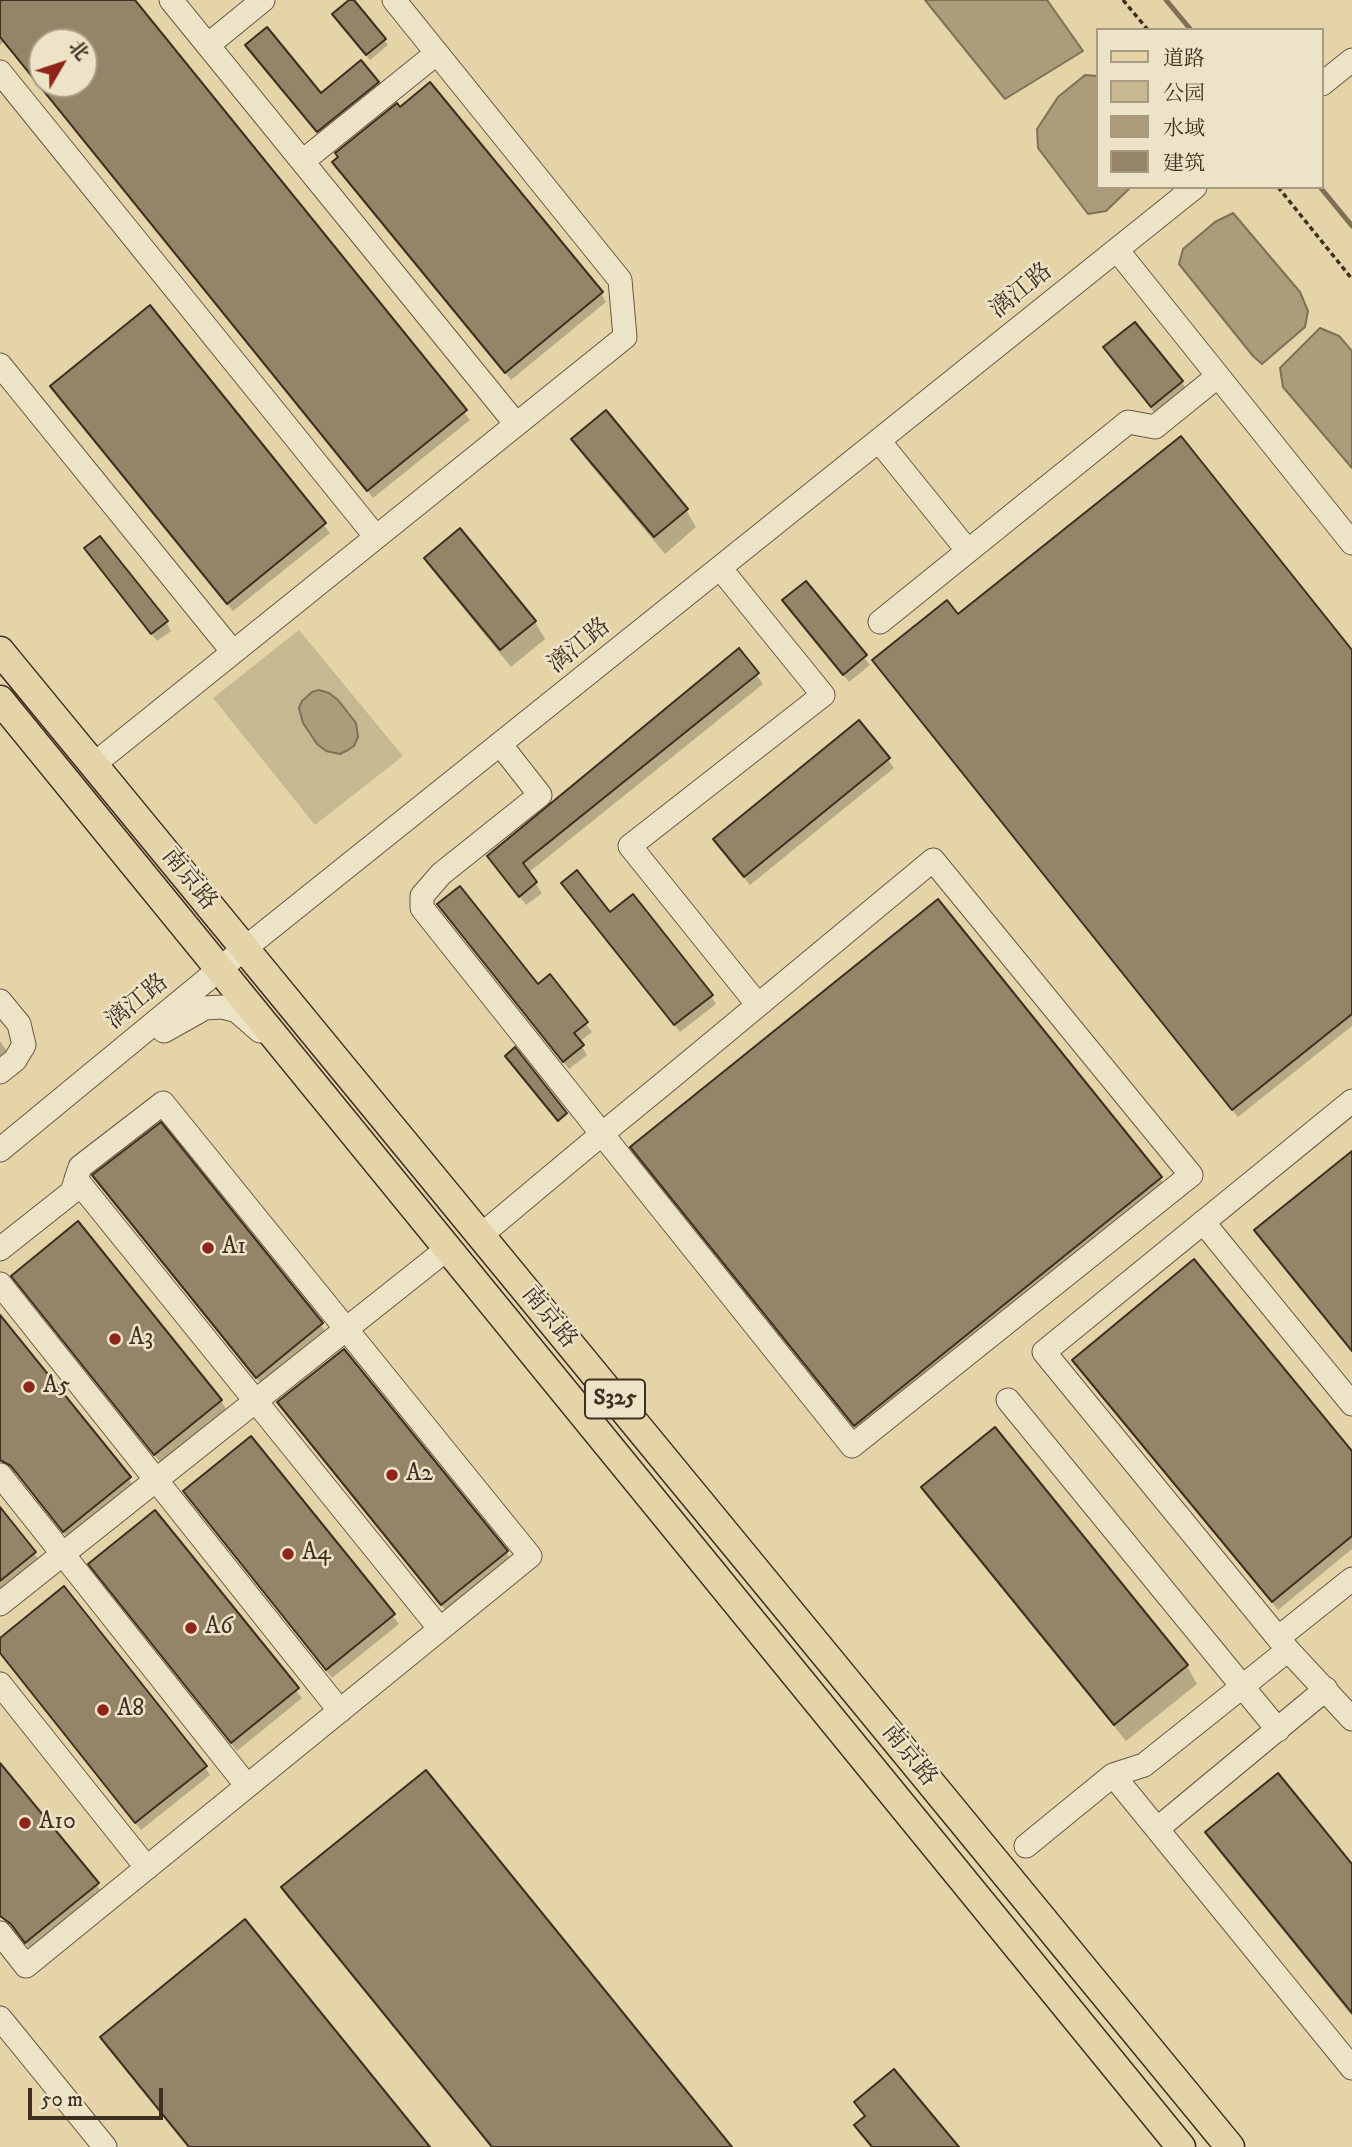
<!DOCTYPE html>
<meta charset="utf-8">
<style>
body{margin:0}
#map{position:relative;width:1352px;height:2147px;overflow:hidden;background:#e4d4a8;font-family:"IM FELL DW Pica","Noto Serif SC",serif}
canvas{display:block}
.legend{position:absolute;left:1096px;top:28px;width:228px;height:161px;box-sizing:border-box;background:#ede3c6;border:2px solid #a79b84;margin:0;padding:9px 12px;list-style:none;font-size:21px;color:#3e2f22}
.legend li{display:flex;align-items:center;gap:14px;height:35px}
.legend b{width:35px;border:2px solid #a79b84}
.north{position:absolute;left:28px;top:28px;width:70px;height:70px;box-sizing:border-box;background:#ede3c6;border:2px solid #a79b84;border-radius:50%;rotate:51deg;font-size:19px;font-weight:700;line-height:28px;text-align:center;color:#3e2f22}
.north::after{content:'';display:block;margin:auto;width:24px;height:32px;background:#8f2418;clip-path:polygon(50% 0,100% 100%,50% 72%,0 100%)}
.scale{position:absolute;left:28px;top:2088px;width:135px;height:32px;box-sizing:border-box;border:4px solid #3e2f22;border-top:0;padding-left:9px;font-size:21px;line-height:24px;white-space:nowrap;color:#3e2f22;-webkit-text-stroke:5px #ede3c6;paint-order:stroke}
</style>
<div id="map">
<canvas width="1352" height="2147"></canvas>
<ul class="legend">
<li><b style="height:9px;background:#e4d4a8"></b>道路</li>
<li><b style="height:19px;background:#c8b891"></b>公园</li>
<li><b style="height:19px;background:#ac9c7a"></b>水域</li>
<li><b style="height:19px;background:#948568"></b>建筑</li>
</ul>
<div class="north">北</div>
<div class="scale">50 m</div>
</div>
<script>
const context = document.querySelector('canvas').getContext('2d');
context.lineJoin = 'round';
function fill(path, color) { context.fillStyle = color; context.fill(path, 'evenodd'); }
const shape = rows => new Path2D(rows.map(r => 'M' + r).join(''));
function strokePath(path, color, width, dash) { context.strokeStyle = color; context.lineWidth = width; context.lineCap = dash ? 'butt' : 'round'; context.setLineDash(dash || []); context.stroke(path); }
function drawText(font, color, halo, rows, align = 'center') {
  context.font = font + ' "IM FELL DW Pica","Noto Serif SC",serif'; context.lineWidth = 5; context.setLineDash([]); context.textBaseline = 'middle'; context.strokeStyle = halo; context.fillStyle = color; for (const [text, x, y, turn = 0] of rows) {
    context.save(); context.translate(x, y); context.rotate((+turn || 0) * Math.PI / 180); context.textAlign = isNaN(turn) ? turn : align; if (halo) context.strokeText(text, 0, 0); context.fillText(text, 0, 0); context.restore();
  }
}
fill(shape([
 [299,630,403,756,315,825,213,698]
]), '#c8b891');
const water = shape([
 [925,0,1047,0,1083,51,1005,99,925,0],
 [1085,75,1098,76,1098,187,1131,187,1106,211,1088,214,1038,148,1037,129,1058,97,1085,75],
 [1233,213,1300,292,1308,311,1305,327,1262,364,1253,356,1179,264,1183,249,1215,222,1233,213],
 [1320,328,1339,336,1352,351,1352,468,1283,387,1280,368,1320,328],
 [319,690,329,693,338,700,356,723,358,737,354,746,348,750,340,754,326,751,317,744,303,723,299,708,302,701,312,692,319,690]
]);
fill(water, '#ac9c7a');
strokePath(water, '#807057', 2);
fill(shape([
 [0,0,133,0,470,420,373,498,4,42,0,45],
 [42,42,84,42,84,84,42,84],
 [352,0,388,45,370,60,337,20],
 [252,54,321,95,378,83,383,91,323,139],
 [334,163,601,293,606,302,511,380],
 [149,307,330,533,233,611,57,394],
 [1135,324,1182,382,1192,400,1163,423,1115,365,1105,348],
 [574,440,686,510,696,527,665,554,584,457],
 [91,557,166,622,171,631,157,641],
 [427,558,535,622,545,639,511,667,437,576],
 [805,583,870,665,849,682,784,601],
 [958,616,1352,653,1352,1026,1238,1117,879,669],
 [739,651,763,684,528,873,542,893,526,905,489,856],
 [859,722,894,768,750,885,715,840],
 [568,891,711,996,716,1004,680,1032],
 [938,901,1166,1186,860,1433,638,1156],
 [439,905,537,986,550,977,592,1032,579,1042,587,1055,569,1069],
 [0,1041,9,1054,0,1061],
 [160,1125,327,1333,262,1385,99,1184],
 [1352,1153,1352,1351,1256,1231],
 [18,1285,221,1401,226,1409,160,1462],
 [0,1317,135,1487,69,1540,18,1475,8,1470,0,1460],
 [1079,1369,1352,1454,1352,1549,1278,1610],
 [284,1411,506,1552,511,1560,447,1612],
 [994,1429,1187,1666,1197,1684,1126,1741,934,1505,923,1487],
 [251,1438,399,1624,332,1678,185,1492],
 [0,1510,40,1561,0,1593],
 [155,1513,302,1698,237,1751,96,1573],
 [0,1640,205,1767,210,1775,141,1830,0,1653],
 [0,1765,102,1892,31,1950,0,1916],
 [1208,1832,1352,1867,1352,2016,1218,1850],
 [283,1888,729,2147,491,2147]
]), '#0003');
strokePath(shape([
 [1166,0,1191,30],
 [1320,187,1352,226]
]), '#807057', 5);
const building = shape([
 [0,0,135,0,467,410,367,491,0,37,0,0],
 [42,42,84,42,84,84,42,84,42,42],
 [349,0,354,0,386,39,366,55,332,14,349,0],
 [267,27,321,93,361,60,379,82,317,132,245,45,267,27],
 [430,82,603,292,505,373,332,162,338,157,335,153,397,103,400,107,430,82],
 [150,305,326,523,227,604,50,386,150,305],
 [1135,322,1183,381,1151,407,1103,347,1135,322],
 [606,410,688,509,654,537,571,439,606,410],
 [1181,436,1352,650,1352,1014,1232,1110,872,660,947,600,958,614,1181,436],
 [460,528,536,621,500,650,424,558,460,528],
 [100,536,168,621,151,634,84,548,100,536],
 [806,581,867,655,843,675,782,600,806,581],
 [739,648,759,673,523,863,537,882,519,897,487,856,739,648],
 [859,720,890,758,744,877,713,839,859,720],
 [577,870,610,912,633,894,713,995,674,1025,561,883,577,870],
 [460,886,538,984,550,974,588,1022,574,1033,584,1045,563,1062,437,904,460,886],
 [938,899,1162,1177,854,1426,630,1147,938,899],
 [515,1047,567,1113,558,1121,505,1056,515,1047],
 [161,1122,323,1323,256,1378,92,1175,161,1122],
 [1352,1151,1352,1351,1254,1230,1352,1151],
 [78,1221,222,1400,154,1455,11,1276,78,1221],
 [1194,1259,1352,1451,1352,1536,1272,1602,1072,1360,1194,1259],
 [0,1315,131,1477,63,1532,11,1466,0,1460,0,1315],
 [344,1349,508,1551,441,1605,277,1402,344,1349],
 [995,1427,1188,1665,1114,1725,921,1487,995,1427],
 [251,1436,395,1614,326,1670,183,1491,251,1436],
 [0,1507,36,1552,0,1581,0,1507],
 [155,1510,299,1688,231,1743,88,1564,155,1510],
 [64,1586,207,1766,135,1823,0,1653,0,1638,64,1586],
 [0,1763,99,1883,25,1943,11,1924,0,1916,0,1763],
 [426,1770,732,2147,492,2147,281,1887,426,1770],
 [1278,1773,1352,1864,1352,2013,1205,1832,1278,1773],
 [245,1919,430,2147,189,2147,100,2037,245,1919],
 [894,2069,959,2147,872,2147,854,2125,865,2116,854,2102,894,2069]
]);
fill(building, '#948568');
strokePath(building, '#3e2f22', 2);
const minor = shape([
 [171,0,516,424],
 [208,45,263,0],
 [0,72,376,537],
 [1322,84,1352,60],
 [303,161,437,53],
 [1117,250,1352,543],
 [0,365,233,652],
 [879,441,968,551],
 [720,568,823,695,630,846,758,1005],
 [880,622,1128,422,1155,427,1218,376],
 [93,765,625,337,620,280,394,0],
 [0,1001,19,1024,24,1045,15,1060,0,1072],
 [164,1031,205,1008,222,1007,237,1011,260,1031],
 [0,1150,244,949,1195,187],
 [76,1179,440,1629],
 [1203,1222,1352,1404],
 [480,1236,566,1164,602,1134,669,1079,933,860,1191,1175,852,1446,602,1134,422,908,422,896,441,874,540,795,500,744],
 [0,1249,72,1192,80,1167,163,1103,530,1556,26,1966,0,1933],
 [0,1284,340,1711],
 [1008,1400,1278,1730],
 [0,1475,247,1786],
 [0,1604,447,1249],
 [1278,1638,1352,1579],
 [1288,1650,1352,1719],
 [0,1684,147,1868],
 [1113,1775,1352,2068],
 [1157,1829,1326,1689],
 [1026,1846,1113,1775,1144,1765,1288,1650,1044,1352,1352,1101],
 [0,2018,105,2147]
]);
const major = shape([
 [0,651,1230,2147],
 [0,700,1181,2147]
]);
strokePath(minor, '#685844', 25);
strokePath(major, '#3e2f22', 31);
strokePath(shape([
 [1123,0,1148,30],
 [1278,187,1352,279]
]), '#3e2f22', 3.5, [5, 3.5]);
strokePath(minor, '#ede3c6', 23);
strokePath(major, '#e4d4a8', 28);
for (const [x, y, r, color] of [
 [208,1248,7,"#8f2418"],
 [115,1339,7,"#8f2418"],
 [29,1387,7,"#8f2418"],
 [392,1475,7,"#8f2418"],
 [288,1554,7,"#8f2418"],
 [191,1628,7,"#8f2418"],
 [103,1710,7,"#8f2418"],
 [25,1823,7,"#8f2418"]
]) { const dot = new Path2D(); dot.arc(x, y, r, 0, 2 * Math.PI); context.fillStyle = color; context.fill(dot); strokePath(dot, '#ede3c6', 2.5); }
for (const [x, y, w] of [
 [615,1399,60]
]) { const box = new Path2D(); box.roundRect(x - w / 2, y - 19.5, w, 39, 5); context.fillStyle = '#ede3c6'; context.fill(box); strokePath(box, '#3e2f22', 2); }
drawText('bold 23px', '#3e2f22', null, [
 ["S325",615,1399]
]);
drawText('24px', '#3e2f22', '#ede3c6', [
 ["漓江路",1022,292,-39],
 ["漓江路",580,647,-39],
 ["南京路",188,880,51],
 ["漓江路",138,1003,-39],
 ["南京路",548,1318,51],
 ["南京路",908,1756,51]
]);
drawText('24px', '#3e2f22', '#ede3c6', [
 ["A1",222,1248],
 ["A3",129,1339],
 ["A5",43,1387],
 ["A2",406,1475],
 ["A4",302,1554],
 ["A6",205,1628],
 ["A8",117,1710],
 ["A10",39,1823]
], 'left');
</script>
